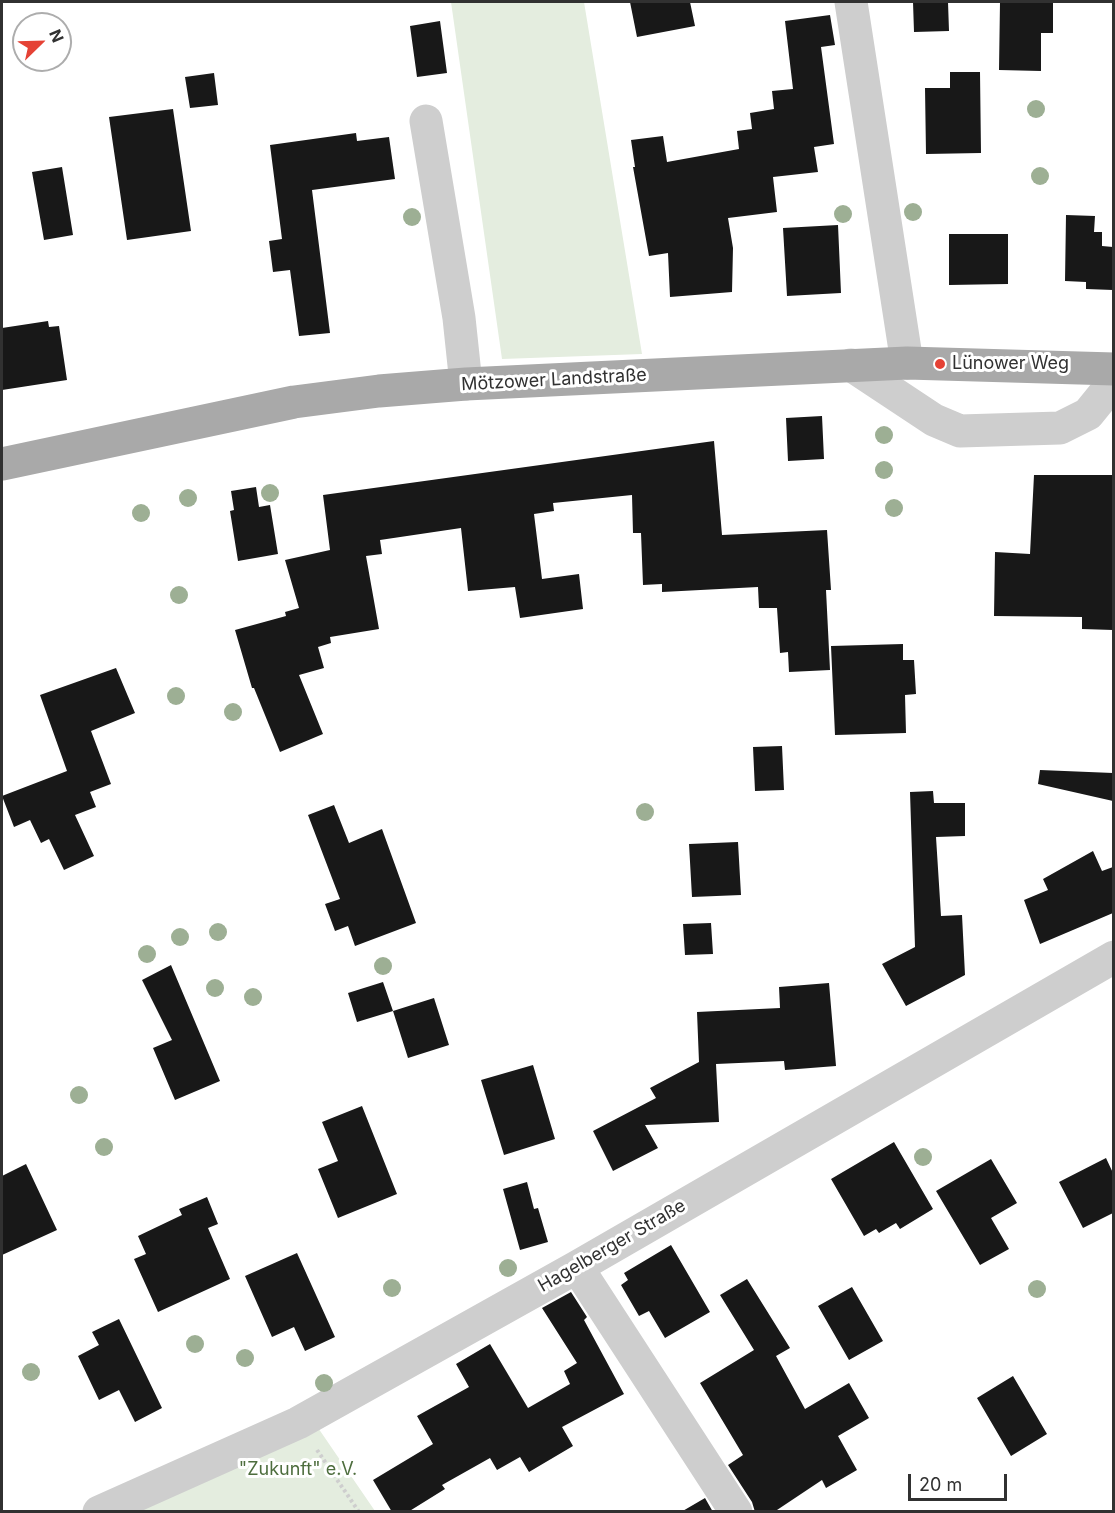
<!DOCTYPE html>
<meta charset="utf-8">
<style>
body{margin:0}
#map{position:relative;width:1115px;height:1513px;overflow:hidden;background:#fff;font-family:Inter,sans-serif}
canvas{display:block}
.frame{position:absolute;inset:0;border:3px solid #313131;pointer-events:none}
.north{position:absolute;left:12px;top:12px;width:60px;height:60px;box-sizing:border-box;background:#fff;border:2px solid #adadad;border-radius:50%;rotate:67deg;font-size:16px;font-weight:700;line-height:24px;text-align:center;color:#313131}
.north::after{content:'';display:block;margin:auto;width:21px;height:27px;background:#e54235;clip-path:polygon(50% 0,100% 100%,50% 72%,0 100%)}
.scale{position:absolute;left:908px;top:1474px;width:99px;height:27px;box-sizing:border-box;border:3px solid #313131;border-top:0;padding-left:8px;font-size:18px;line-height:21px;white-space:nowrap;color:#313131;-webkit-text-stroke:4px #fff;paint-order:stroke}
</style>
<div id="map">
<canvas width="1115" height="1513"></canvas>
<div class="frame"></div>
<div class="north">N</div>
<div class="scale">20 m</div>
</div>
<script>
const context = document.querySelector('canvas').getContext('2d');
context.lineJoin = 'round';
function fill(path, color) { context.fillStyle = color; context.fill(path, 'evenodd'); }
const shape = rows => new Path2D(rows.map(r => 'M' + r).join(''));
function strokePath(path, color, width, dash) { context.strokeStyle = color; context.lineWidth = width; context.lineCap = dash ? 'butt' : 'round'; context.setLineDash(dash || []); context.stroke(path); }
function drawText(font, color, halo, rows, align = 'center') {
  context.font = font + ' Inter,sans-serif'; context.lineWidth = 6; context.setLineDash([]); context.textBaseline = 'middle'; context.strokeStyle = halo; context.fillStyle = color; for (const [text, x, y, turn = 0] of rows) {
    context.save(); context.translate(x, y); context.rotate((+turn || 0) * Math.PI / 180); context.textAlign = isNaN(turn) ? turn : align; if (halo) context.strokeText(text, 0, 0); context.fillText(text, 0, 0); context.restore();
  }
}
fill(shape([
 [451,2,584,2,642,354,502,359],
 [312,1419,375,1511,111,1512]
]), '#e4eddf');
fill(shape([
 [630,2,690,2,695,26,637,37],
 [913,2,948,2,949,31,914,32],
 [1000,2,1053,2,1053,33,1041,33,1041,71,999,70],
 [830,15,835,45,821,47,834,144,814,147,818,172,773,177,777,212,728,218,733,248,732,292,670,297,668,253,649,256,633,167,635,167,631,140,663,136,667,162,739,149,737,131,752,129,750,113,774,109,772,91,793,89,785,21],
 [440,21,447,73,417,77,410,26],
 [950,72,980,72,981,153,926,154,925,88,950,88],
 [214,73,218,105,190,108,185,77],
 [173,109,191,231,127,240,109,117],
 [356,133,357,141,389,137,395,179,312,190,330,333,299,336,290,270,273,272,269,241,282,239,270,145],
 [62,167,73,235,44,240,32,172],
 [1066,215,1095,216,1094,232,1102,232,1102,246,1113,247,1113,290,1086,289,1086,282,1065,281],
 [838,225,841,293,787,296,783,228],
 [949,234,1008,234,1008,284,949,285],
 [48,321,49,327,59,326,67,380,2,390,2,328],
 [822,416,824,459,788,461,786,418],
 [714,441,722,535,827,530,831,590,826,590,830,670,789,672,788,652,780,653,777,608,759,608,758,587,662,592,662,584,643,585,641,533,633,533,632,495,553,503,554,511,534,514,542,579,579,574,583,609,520,618,515,587,468,591,461,528,380,540,382,554,366,556,379,629,330,637,331,643,318,647,324,668,299,675,323,734,280,752,254,688,252,688,235,630,286,616,285,612,299,608,285,560,330,550,323,495],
 [1034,475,1113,475,1113,630,1082,629,1082,617,994,616,995,552,1030,554],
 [256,487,259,507,270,505,278,554,238,561,230,511,234,510,231,491],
 [903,644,903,660,914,660,916,694,905,695,906,733,835,735,831,646],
 [116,668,135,713,91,731,111,784,90,792,96,807,75,815,94,856,64,870,49,839,41,843,30,820,14,827,2,796,67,771,40,695],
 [782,746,784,790,755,791,753,747],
 [1040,770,1113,773,1113,801,1038,784],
 [933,791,934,803,965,803,965,836,936,837,941,916,962,915,965,975,906,1006,882,964,915,947,910,792],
 [334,805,349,843,382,829,416,923,355,946,348,926,335,931,325,904,340,899,308,815],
 [738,842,741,895,692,897,689,844],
 [1093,851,1102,871,1113,867,1113,913,1040,944,1024,900,1048,890,1043,879],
 [711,923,713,954,685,955,683,924],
 [171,965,220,1081,175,1100,153,1048,172,1040,142,980],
 [383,982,393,1011,357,1022,348,993],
 [829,983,836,1066,785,1070,784,1061,716,1064,719,1122,645,1125,658,1148,613,1171,593,1131,656,1098,650,1088,699,1062,697,1012,780,1008,779,987],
 [434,998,449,1045,408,1058,393,1011],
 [533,1065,555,1139,504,1155,481,1080],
 [362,1106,397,1194,338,1218,318,1169,338,1161,322,1122],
 [894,1142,933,1209,900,1229,896,1223,879,1233,876,1229,864,1236,831,1179],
 [1106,1158,1113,1173,1113,1213,1083,1228,1059,1182],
 [991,1159,1017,1203,991,1218,1009,1249,980,1265,936,1191],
 [26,1164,57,1230,2,1255,2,1176],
 [527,1182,534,1209,538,1208,548,1242,520,1250,503,1189],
 [207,1197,218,1224,208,1228,230,1279,158,1312,134,1259,146,1254,138,1236,182,1215,179,1209],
 [671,1245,710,1312,665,1338,649,1311,639,1316,621,1285,628,1280,624,1273],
 [297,1253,335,1337,305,1351,294,1327,272,1337,245,1276],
 [747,1279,790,1348,776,1356,805,1409,849,1383,869,1418,838,1436,857,1470,826,1488,822,1480,774,1512,755,1512,752,1502,728,1465,743,1455,700,1383,754,1350,720,1295],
 [852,1287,883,1341,849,1360,818,1306],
 [571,1292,587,1317,584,1320,624,1394,562,1427,573,1446,529,1472,520,1457,497,1470,490,1458,442,1485,445,1489,408,1512,392,1512,373,1480,433,1444,417,1416,469,1387,456,1364,490,1344,528,1408,570,1384,564,1371,577,1363,542,1308],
 [119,1319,162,1408,135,1422,119,1390,99,1400,78,1356,99,1345,92,1332],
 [1013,1376,1047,1434,1011,1456,977,1398],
 [705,1498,713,1512,681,1512]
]), '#181818');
strokePath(shape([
 [317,1450,359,1512]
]), '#cecece', 4, [3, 3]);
strokePath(shape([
 [851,2,907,363],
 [426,121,459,318,466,384],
 [851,365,934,420,960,431,1060,428,1088,414,1114,382],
 [577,1267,736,1512],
 [99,1512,298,1423,577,1267,1114,957]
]), '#cecece', 33);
strokePath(shape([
 [2,464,294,402,379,391,466,384,907,363,1114,369]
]), '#a9a9a9', 33);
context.fillStyle = '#9daf94';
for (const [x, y] of [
 [1036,109],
 [1040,176],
 [913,212],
 [843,214],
 [412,217],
 [884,435],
 [884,470],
 [270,493],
 [188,498],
 [894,508],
 [141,513],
 [179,595],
 [176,696],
 [233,712],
 [645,812],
 [218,932],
 [180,937],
 [147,954],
 [383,966],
 [215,988],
 [253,997],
 [79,1095],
 [104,1147],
 [923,1157],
 [508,1268],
 [392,1288],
 [1037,1289],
 [195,1344],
 [245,1358],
 [31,1372],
 [324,1383]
]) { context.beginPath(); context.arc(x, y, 9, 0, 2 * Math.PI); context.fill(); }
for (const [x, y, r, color] of [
 [940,364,6,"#e54235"]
]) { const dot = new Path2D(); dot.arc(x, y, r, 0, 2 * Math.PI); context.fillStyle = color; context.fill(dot); strokePath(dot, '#fff', 2); }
drawText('18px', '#313131', '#fff', [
 ["Lünower Weg",952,364]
], 'left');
drawText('18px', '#313131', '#fff', [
 ["Mötzower Landstraße",554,380,-3],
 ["Hagelberger Straße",612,1246,-30]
]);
drawText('18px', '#4d6d3d', '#fff', [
 ["\"Zukunft\" e.V.",298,1470]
]);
</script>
